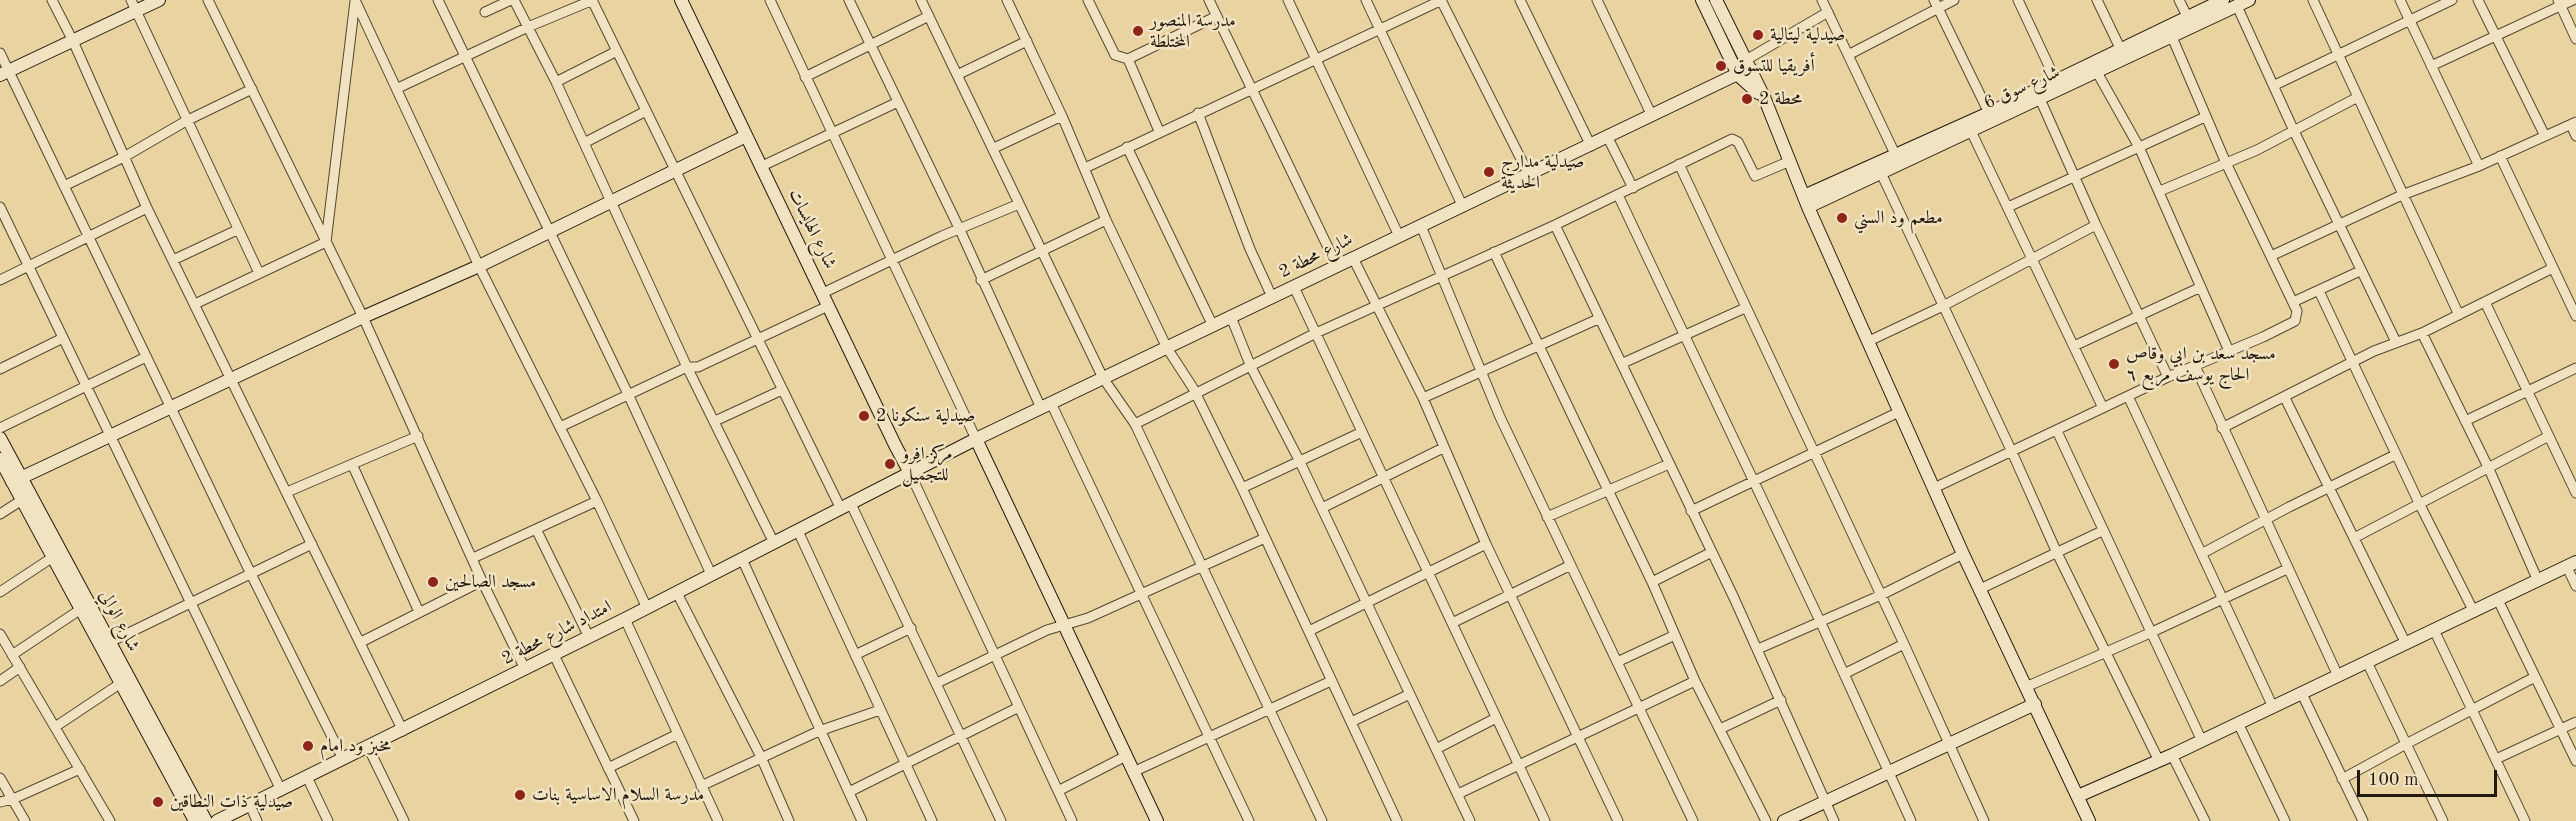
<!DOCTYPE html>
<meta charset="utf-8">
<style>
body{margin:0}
#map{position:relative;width:2576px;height:821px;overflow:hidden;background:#e9d3a1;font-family:"Old Standard TT",serif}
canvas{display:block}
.scale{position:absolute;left:2357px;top:770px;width:140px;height:27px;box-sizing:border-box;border:3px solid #22190d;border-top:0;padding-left:8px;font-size:18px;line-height:21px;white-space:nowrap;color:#22190d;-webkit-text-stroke:4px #f1e2c2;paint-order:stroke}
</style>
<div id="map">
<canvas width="2576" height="821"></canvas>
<div class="scale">100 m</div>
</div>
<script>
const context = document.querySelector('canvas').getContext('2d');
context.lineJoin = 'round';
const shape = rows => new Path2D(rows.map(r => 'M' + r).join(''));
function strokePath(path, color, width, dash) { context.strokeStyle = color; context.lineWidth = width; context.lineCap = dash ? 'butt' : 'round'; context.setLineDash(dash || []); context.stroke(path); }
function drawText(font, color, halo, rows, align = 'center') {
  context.font = font + ' "Old Standard TT",Amiri,serif'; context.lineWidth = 5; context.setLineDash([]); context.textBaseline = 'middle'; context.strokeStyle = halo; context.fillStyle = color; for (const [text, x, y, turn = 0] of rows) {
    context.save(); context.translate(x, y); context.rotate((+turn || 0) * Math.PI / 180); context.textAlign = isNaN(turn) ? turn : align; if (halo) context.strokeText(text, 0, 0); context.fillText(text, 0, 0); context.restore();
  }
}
const street = shape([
 [52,0,73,41,147,208,403,731],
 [131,0,259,273],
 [208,0,363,317,482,581,525,669],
 [355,0,479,266,597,501,647,608],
 [438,0,628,394,711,574],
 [514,0,556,82,687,367,774,543],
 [592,0,841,509],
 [770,0,976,439],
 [849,0,960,230,1041,408],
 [921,0,1103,378,1135,424,1322,821],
 [1007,0,1062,116,1106,220,1167,348,1193,388,1242,488,1397,821],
 [1088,0,1115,55,1128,59,1159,131],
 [1209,0,1337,266],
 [1288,0,1399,236],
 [1366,0,1463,207],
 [1441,0,1529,175],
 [1520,0,1591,146],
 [1597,0,1652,116],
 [1822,0,1896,156],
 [1934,0,1989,113],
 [2018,0,2056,81],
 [2097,0,2121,50],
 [2179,0,2188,18],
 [2313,0,2459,315],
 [2400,0,2479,166],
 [2478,0,2545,136],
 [2558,0,2576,39],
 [2237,6,2294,131,2396,342],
 [485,12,511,0],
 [0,53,251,574,343,759],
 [1848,55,1954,0],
 [1128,59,1217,16],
 [1746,60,1828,12],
 [2431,66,2573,0],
 [2094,67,2139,147,2229,351],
 [957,75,1027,41],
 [805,77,929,16],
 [556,82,617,51],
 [2275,85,2452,0],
 [398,88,528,27,593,0],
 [2040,99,2096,225,2168,377],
 [1198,113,1250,249,1272,297],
 [2571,125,2576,136],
 [1971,131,2103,408],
 [1608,138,1633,188],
 [584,143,646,111],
 [1127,147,1213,326],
 [994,148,1062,116],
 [2500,156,2576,316],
 [1679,164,1904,644,1984,821],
 [760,167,898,102],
 [1085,168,1442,0],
 [1881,173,2012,452,2057,553,2159,761],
 [64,186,124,157,186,121,252,89],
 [2160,191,2257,150,2358,97],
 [1618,195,1820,621,1911,821],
 [0,207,281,790],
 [2008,207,2205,117],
 [1555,225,1734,598,1834,821],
 [1421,226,1500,417,1693,821],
 [1494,252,1652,582,1695,681,1766,821],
 [2271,256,2402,195,2479,166,2576,122],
 [1353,258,1423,398,1486,544,1618,821],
 [173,260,237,230],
 [0,280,147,208],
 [981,280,1106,220],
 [1294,287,1545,821],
 [2319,291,2420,505,2474,612],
 [823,293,942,236,1019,204],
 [2293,302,2360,271],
 [2485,302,2576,493],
 [195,304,326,242,355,1],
 [1231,317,1251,367,1299,460,1470,821],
 [2422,333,2489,469,2538,581],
 [1869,341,1943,306,2096,225],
 [2074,346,2201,287],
 [1623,363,1745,308],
 [2195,366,2338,676],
 [0,369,63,338],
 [2128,396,2273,707],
 [1423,398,1598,319],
 [2285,398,2406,644],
 [1051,403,1249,821],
 [715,421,782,390],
 [2465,421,2576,368],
 [1135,424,1316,333,1555,225,1732,139,1738,142,1755,176,1790,161],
 [560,427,687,367,698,367,828,306],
 [0,428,146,357],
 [2222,428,2374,351,2422,333,2553,268],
 [2057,431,2202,741],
 [352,464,419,612],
 [910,473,1072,821],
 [1242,488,1362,432],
 [1934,488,2168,377,2263,337,2295,321,2297,311,2226,163,2172,37],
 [287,492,418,436],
 [851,504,1001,821],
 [1322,508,1443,448],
 [1691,511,1899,412],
 [0,514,22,500],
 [1547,517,1669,464],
 [536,529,589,637],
 [798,531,932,821],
 [2354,538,2549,436],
 [2203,553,2289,507,2395,455],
 [473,558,597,501],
 [742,559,862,821],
 [2567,567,2576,586],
 [1652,582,1712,552],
 [1980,589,2102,531],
 [0,592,53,557],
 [677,593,761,757,789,821],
 [2498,600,2576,761],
 [625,619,718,821],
 [1452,623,1569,566],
 [2434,630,2525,821],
 [1309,631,1486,544],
 [0,634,110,821],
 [110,642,312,544],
 [361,642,482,581],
 [1758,649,1881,595,1963,554],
 [12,655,81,609],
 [554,655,634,821],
 [855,655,911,628],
 [1617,662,1675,635],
 [2367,662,2443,821],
 [1844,674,1904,644],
 [0,681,20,667],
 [937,683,1047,630,1088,618,1265,538],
 [2028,686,2150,633,2287,569],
 [2302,694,2363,821],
 [1351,722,1410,694],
 [2238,723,2285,821],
 [55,727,121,683],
 [1720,729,1781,700],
 [368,747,404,821],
 [1436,749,1496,718],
 [2172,755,2205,821],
 [2496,759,2576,722],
 [608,768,678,734],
 [1133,772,1331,681],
 [307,777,328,821],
 [0,778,25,821],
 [2342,779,2406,744,2535,677],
 [701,786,819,731,880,710],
 [1058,791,1126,756],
 [849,792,1019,707],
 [1458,794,1695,681],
 [0,802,13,799,80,769],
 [250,805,257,821]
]);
const secondary = shape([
 [681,0,895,445,910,473],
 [1702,0,1738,75,1758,93],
 [1716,0,1764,97,1808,207,1963,554,2089,821],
 [0,75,159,0],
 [1804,196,1989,113,2223,0],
 [1808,207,2249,0],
 [0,438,206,821],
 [976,439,1157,821],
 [0,459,195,821],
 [12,482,363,317,479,266,746,136],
 [2078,796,2172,755,2576,562],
 [217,821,625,619,976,439,1750,68],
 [1784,821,2035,704]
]);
strokePath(street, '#544832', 11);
strokePath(secondary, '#22190d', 14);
strokePath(street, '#f1e2c2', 9);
strokePath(secondary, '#f1e2c2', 12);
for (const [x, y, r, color] of [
 [1138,31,6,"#8f2418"],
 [1758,35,6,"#8f2418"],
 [1721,66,6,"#8f2418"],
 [1747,99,6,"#8f2418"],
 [1489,172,6,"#8f2418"],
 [1842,218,6,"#8f2418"],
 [2114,364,6,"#8f2418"],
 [864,416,6,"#8f2418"],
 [890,464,6,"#8f2418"],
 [433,582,6,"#8f2418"],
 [308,746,6,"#8f2418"],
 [520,795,6,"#8f2418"],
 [158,802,6,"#8f2418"]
]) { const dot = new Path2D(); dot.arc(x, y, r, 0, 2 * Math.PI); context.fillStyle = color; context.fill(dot); strokePath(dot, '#f1e2c2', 2); }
drawText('18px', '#22190d', '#f1e2c2', [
 ["مدرسة المنصور",1150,21],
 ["المختلطة",1150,42],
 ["صيدلية ليتالية",1770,35],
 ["أفريقيا للتسوق",1733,66],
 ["محطة 2",1759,99],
 ["صيدلية مدارج",1501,162],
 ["الحديثة",1501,183],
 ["مطعم ود السني",1854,218],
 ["مسجد سعد بن ابي وقاص",2126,354],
 ["الحاج يوسف مربع ٦",2126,375],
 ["صيدلية سنكونا 2",876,416],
 ["مركز افرو",902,454],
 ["للتجميل",902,475],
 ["مسجد الصالحين",445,582],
 ["مخبز ود امام",320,746],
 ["مدرسة السلام الاساسية بنات",532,795],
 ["صيدلية ذات النطاقين",170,802]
], 'left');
drawText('18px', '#22190d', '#f1e2c2', [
 ["شارع سوق 6",2022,88,-24],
 ["شارع الهايسات",812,229,64],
 ["شارع محطة 2",1316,256,-26],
 ["شارع الوالي",119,621,62],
 ["امتداد شارع محطة 2",557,633,-27]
]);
</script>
